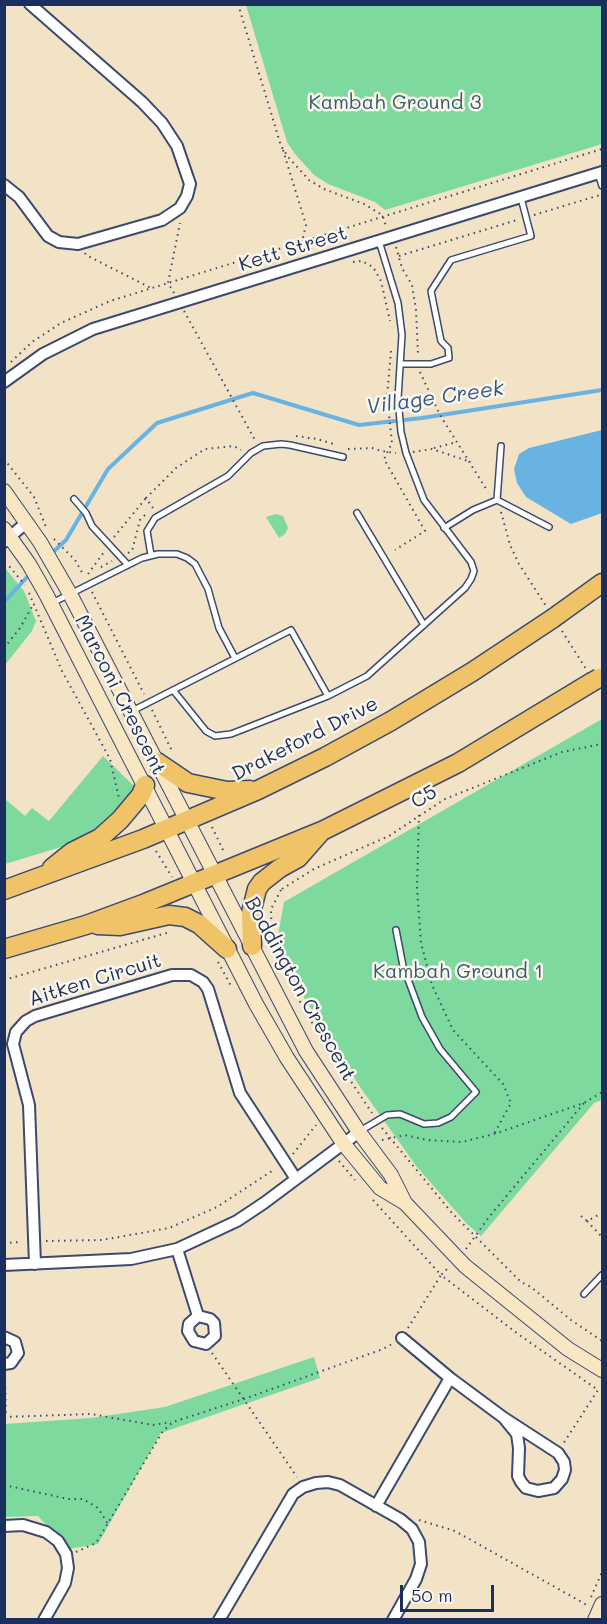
<!DOCTYPE html>
<style>
body{margin:0}
#map{position:relative;width:607px;height:1624px;overflow:hidden;background:#f2e2c6;font-family:Mali,sans-serif}
canvas{display:block}
.frame{position:absolute;inset:0;border:6px solid #1b2f5e;pointer-events:none}
.scale{position:absolute;left:400px;top:1585px;width:94px;height:27px;box-sizing:border-box;border:3px solid #1b2f5e;border-top:0;padding-left:8px;font-size:18px;line-height:21px;white-space:nowrap;color:#1b2f5e;-webkit-text-stroke:4px #fbf7ec;paint-order:stroke}
</style>
<div id="map">
<canvas width="607" height="1624"></canvas>
<div class="frame"></div>
<div class="scale">50 m</div>
</div>
<script>
const context = document.querySelector('canvas').getContext('2d');
context.lineJoin = 'round';
function fill(path, color) { context.fillStyle = color; context.fill(path, 'evenodd'); }
const shape = rows => new Path2D(rows.map(r => 'M' + r).join(''));
function strokePath(path, color, width, dash) { context.strokeStyle = color; context.lineWidth = width; context.lineCap = dash ? 'butt' : 'round'; context.setLineDash(dash || []); context.stroke(path); }
function drawText(font, color, halo, rows, align = 'center') {
  context.font = font + ' Mali,sans-serif'; context.lineWidth = 5; context.setLineDash([]); context.textBaseline = 'middle'; context.strokeStyle = halo; context.fillStyle = color; for (const [text, x, y, turn = 0] of rows) {
    context.save(); context.translate(x, y); context.rotate((+turn || 0) * Math.PI / 180); context.textAlign = isNaN(turn) ? turn : align; if (halo) context.strokeText(text, 0, 0); context.fillText(text, 0, 0); context.restore();
  }
}
fill(shape([
 [246,5,602,5,602,144,385,210,375,202,328,184,314,175,295,154,287,142],
 [276,514,283,516,288,528,285,534,279,538,266,517],
 [5,568,24,591,36,621,32,631,5,665],
 [602,719,602,1100,594,1103,481,1236,467,1224,417,1167,360,1087,300,991,277,941,284,902],
 [103,756,135,787,132,798,84,840,5,864,4,798,25,816,32,808,49,821],
 [314,1357,320,1378,161,1433,98,1544,68,1549,38,1516,5,1517,5,1424,91,1418,165,1407]
]), '#7ed99f');
fill(shape([
 [602,430,602,513,571,524,526,497,517,483,514,469,519,454,529,448]
]), '#69b3e2');
strokePath(shape([
 [51,554,66,540,108,469,157,423,240,397,253,393,359,425,422,418,602,390],
 [4,602,30,574]
]), '#69b3e2', 4);
const lane = shape([
 [598,173,602,186],
 [400,364,431,364,449,358,448,348,441,341,431,291,451,260,531,236,521,198],
 [74,499,86,513,92,526,128,565],
 [497,500,549,527],
 [497,500,501,446],
 [357,513,424,625],
 [444,528,473,510,497,500],
 [151,555,147,531,155,518,228,476,251,453,263,446,281,444,290,445,343,457],
 [52,603,142,558,158,554,177,554,187,558,195,564,208,589,219,628,235,658],
 [173,690,206,731,215,736,231,734,328,696,367,676,465,588,471,579,474,571,471,562,424,500,406,453,401,432,398,398,402,335,398,303,379,241],
 [132,711,291,630,328,696],
 [360,1131,387,1115,400,1114,424,1124,438,1123,451,1117,476,1092,440,1049,422,1017,403,966,396,930],
 [584,1294,602,1275]
]);
const street = shape([
 [4,185,19,197,48,236,59,242,78,244,162,220,180,208,187,196,190,184,177,146,162,123,142,102,30,4],
 [4,382,43,354,93,329,602,172],
 [4,542,27,522],
 [177,1249,198,1316,210,1319,214,1323,215,1336,206,1344,194,1341,188,1331,189,1324,198,1316],
 [35,1264,29,1105,13,1044,16,1032,26,1021,35,1016,172,975,191,975,203,982,208,989,240,1093,296,1179],
 [4,1265,131,1259,177,1249,237,1221,264,1203,359,1132],
 [4,1337,15,1342,18,1353,11,1363,4,1364],
 [402,1338,450,1378,504,1418,558,1453,564,1462,565,1470,562,1479,554,1488,538,1491,526,1488,521,1482,518,1476,519,1448,517,1434,504,1418],
 [376,1506,450,1378],
 [4,1526,23,1525,46,1532,58,1541,66,1554,68,1568,65,1583,44,1620],
 [219,1620,293,1494,303,1487,316,1483,328,1482,340,1485,400,1519,412,1529,419,1542,421,1564,416,1579,393,1620]
]);
const secondary = shape([
 [4,491,40,542,70,594,306,1051,359,1132,391,1175,405,1203,465,1266,568,1349,602,1370],
 [4,529,29,564,46,594,256,1004,287,1058,343,1143,380,1188,405,1203],
 [595,1620,602,1604]
]);
const highway = shape([
 [559,614,602,583],
 [157,762,188,783,227,791,250,790],
 [52,868,72,852,100,838,120,820,141,795,145,785],
 [4,890,143,839,258,790,325,757,391,721,472,672,552,619],
 [97,925,120,926,169,915,185,917,199,924,227,949],
 [252,946,251,913,257,889,262,882,280,868,298,858,320,833],
 [4,949,86,925,143,904,324,830,458,763,592,682]
]);
strokePath(lane, '#3b4a6e', 8);
strokePath(street, '#3b4a6e', 14);
strokePath(secondary, '#3b4a6e', 16);
strokePath(highway, '#3b4a6e', 21);
strokePath(shape([
 [238,4,281,146,289,158,309,180,324,189,364,204,379,213,383,217,386,226],
 [283,150,306,225,302,242],
 [534,215,600,195],
 [396,247,402,268,412,285,416,310,418,355],
 [85,253,86,255,151,288],
 [399,256,517,220],
 [353,262,362,261,373,267,381,281,390,321],
 [174,293,168,283,180,223],
 [184,311,255,440],
 [391,351,387,397,392,443,384,459,425,531,395,550],
 [11,362,32,342,61,323,110,301,602,149],
 [420,372,440,415,488,492],
 [296,436,317,439,337,445],
 [434,448,457,442],
 [348,449,372,448,381,451,396,453],
 [413,452,432,449,471,462],
 [4,459,34,497,46,527],
 [153,508,146,498,176,468,205,449,234,446,241,450],
 [501,512,510,545,519,564,546,606],
 [114,537,146,498],
 [54,539,75,560,84,576],
 [128,553,132,551,140,520,146,514],
 [4,564,9,566,25,585],
 [101,567,112,561],
 [88,574,104,552],
 [92,592,144,694],
 [29,593,62,671,110,759,119,798],
 [562,631,586,669],
 [4,648,20,628,34,603],
 [152,710,173,753],
 [419,815,417,888,421,943,432,985,453,1030,503,1084,511,1103,494,1134],
 [212,827,225,854],
 [156,851,172,877],
 [282,889,314,869,389,836,445,799,562,752,602,744],
 [281,890,271,909,272,944,305,1012,372,1113],
 [218,962,231,986],
 [4,980,170,932],
 [382,1128,452,1213,521,1282,531,1287,571,1320,602,1341],
 [382,1140,405,1135,427,1140,462,1142,494,1134,584,1103,602,1092],
 [293,1154,316,1125],
 [339,1161,355,1180],
 [373,1200,441,1275,448,1268],
 [581,1216,587,1221,602,1213],
 [587,1221,602,1237],
 [46,1241,102,1240,169,1228,217,1207,275,1169],
 [4,1243,22,1242],
 [466,1249,489,1217,584,1103],
 [408,1328,441,1275,518,1334,598,1390,563,1444],
 [212,1353,297,1477],
 [5,1375,6,1417],
 [4,1417,91,1414,153,1425,171,1422],
 [4,1485,68,1499,83,1499,98,1508,108,1524],
 [419,1520,455,1531,587,1605],
 [76,1552,96,1543,163,1431,173,1422,244,1399,383,1349,392,1344],
 [591,1597,602,1572]
]), '#3b4a6e', 2, [1.5, 4.5]);
strokePath(lane, '#fff', 5);
strokePath(street, '#fff', 10);
strokePath(secondary, '#f9e7c3', 14);
strokePath(highway, '#f0c369', 18);
const highwayBridge = shape([
 [552,619,559,614],
 [592,682,599,678]
]);
strokePath(highwayBridge, '#3b4a6e', 21, []);
strokePath(highwayBridge, '#f0c369', 18);
drawText('20px', '#345a6e', '#fbf7ec', [
 ["Kambah Ground 3",395,103],
 ["Kambah Ground 1",458,972]
]);
drawText('20px', '#1b2f5e', '#fbf7ec', [
 ["Kett Street",293,249,-17],
 ["Marconi Crescent",120,695,63],
 ["Drakeford Drive",305,739,-27],
 ["C5",424,797,-31],
 ["Aitken Circuit",95,980,-17],
 ["Boddington Crescent",300,989,61]
]);
drawText('italic 21px', '#325786', '#fbf7ec', [
 ["Village Creek",435,398,-8]
]);
</script>
